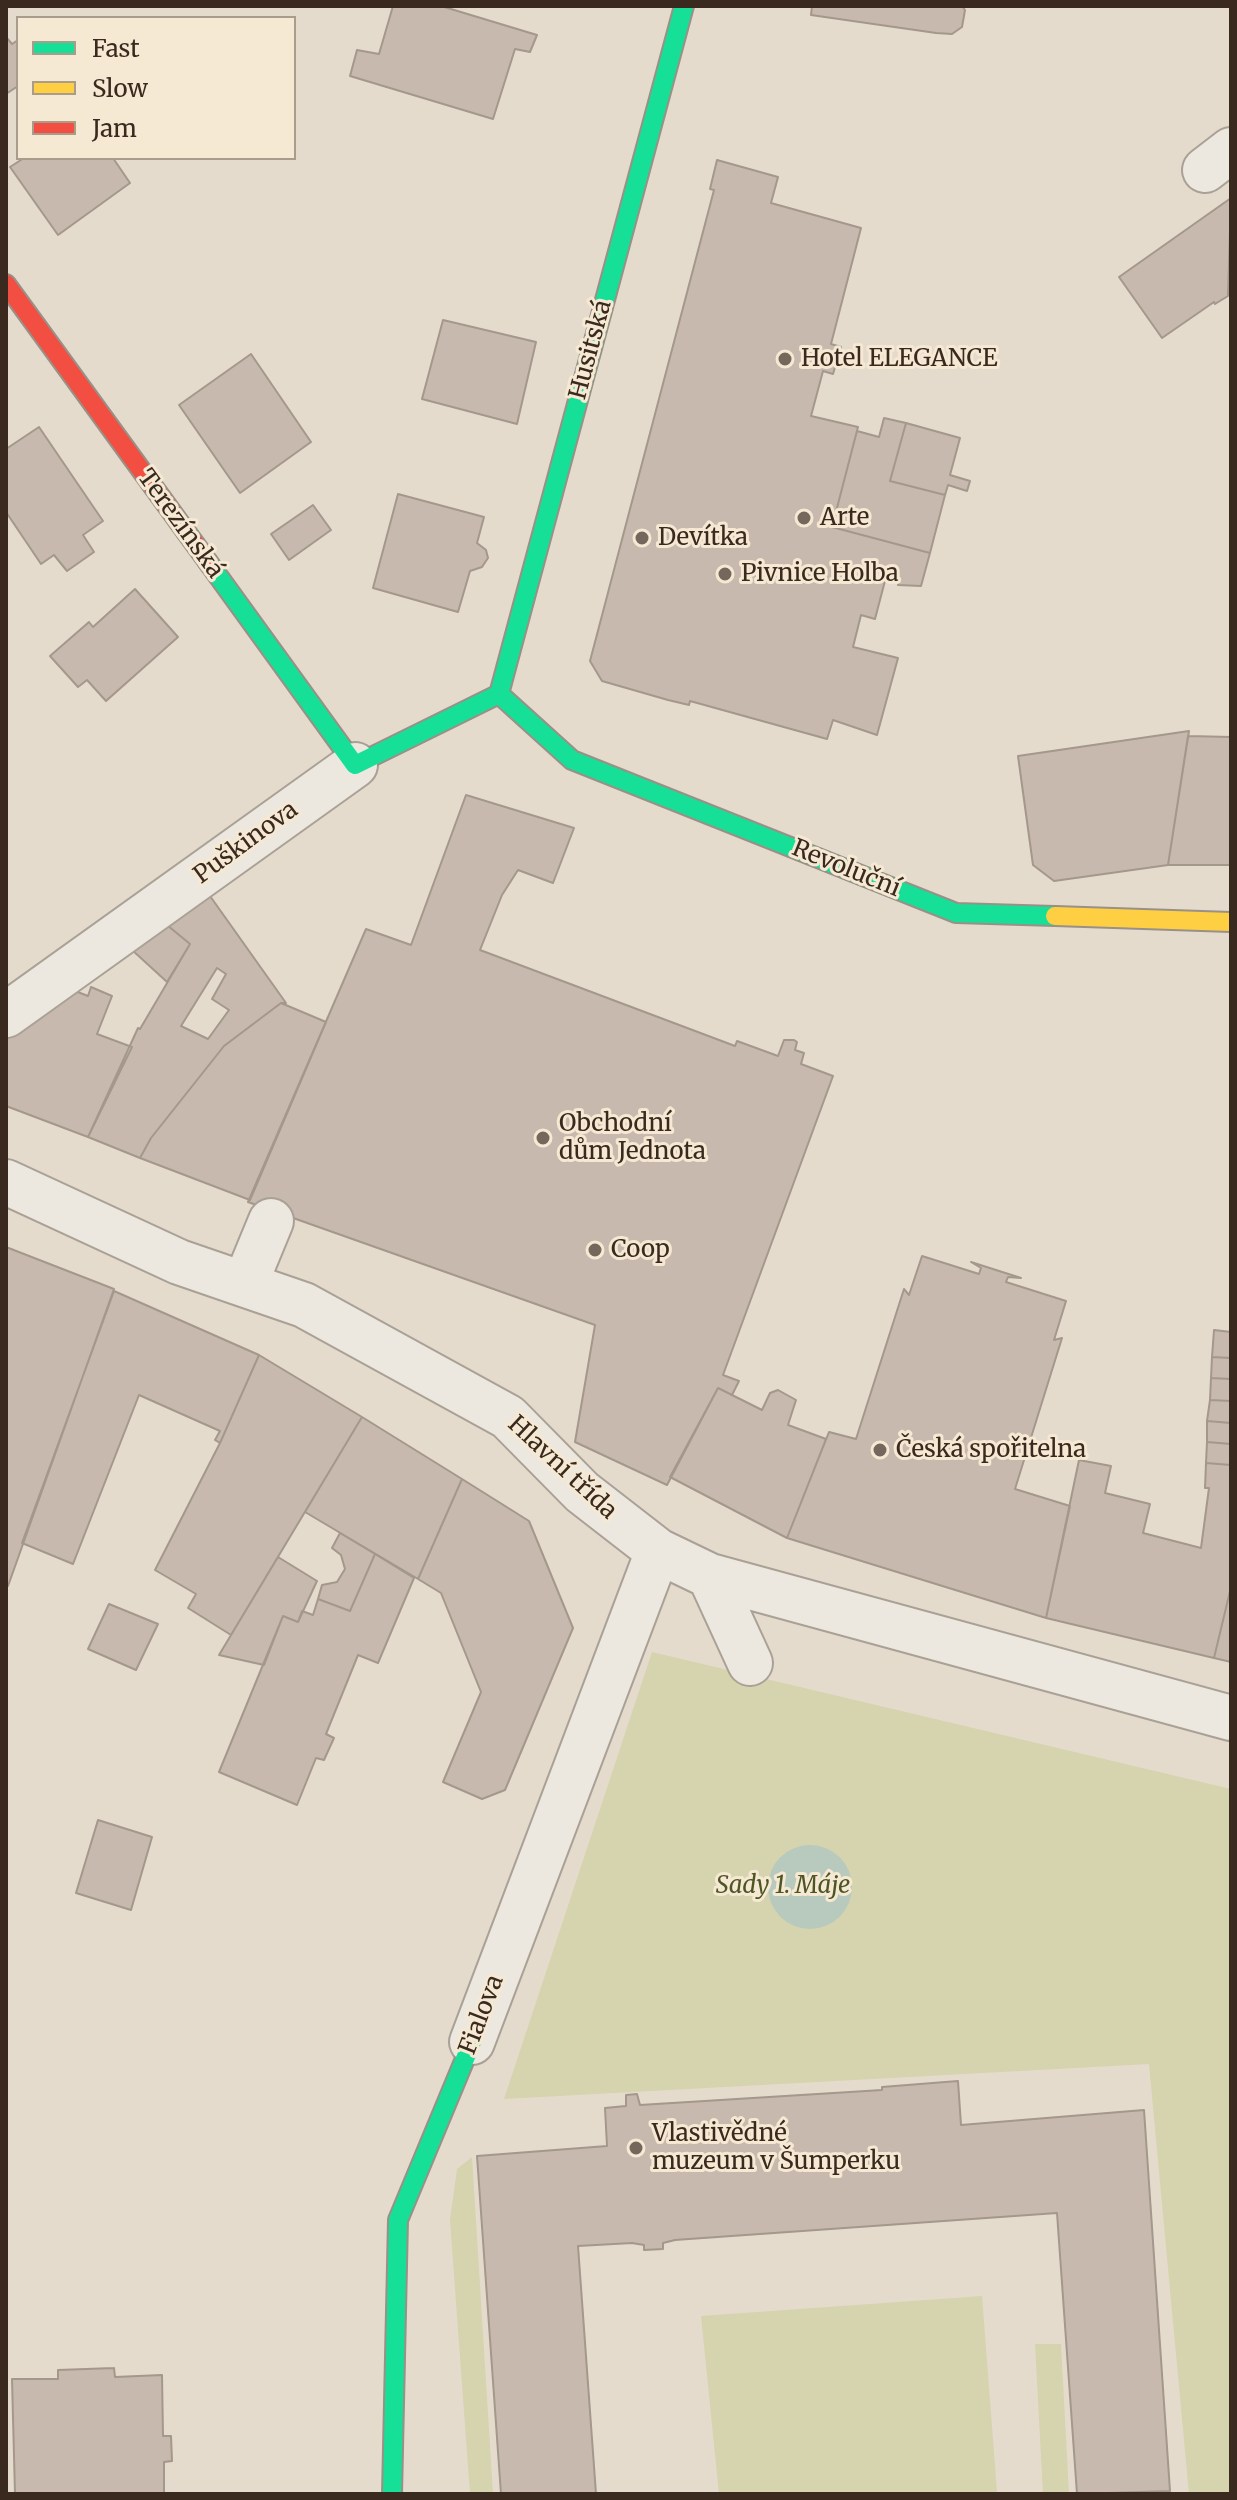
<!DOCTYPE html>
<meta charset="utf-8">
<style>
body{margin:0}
#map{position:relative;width:1237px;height:2500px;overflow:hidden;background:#e4dbcd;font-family:Merriweather,serif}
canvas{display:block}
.frame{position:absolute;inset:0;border:8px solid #39291e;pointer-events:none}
.legend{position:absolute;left:16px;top:16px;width:280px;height:144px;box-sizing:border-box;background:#f6e9d3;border:2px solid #aa9c8b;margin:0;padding:10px 14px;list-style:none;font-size:24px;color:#39291e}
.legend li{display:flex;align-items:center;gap:16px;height:40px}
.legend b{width:40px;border:2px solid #aa9c8b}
</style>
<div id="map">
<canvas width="1237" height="2500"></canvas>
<div class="frame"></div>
<ul class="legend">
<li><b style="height:10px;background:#16e098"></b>Fast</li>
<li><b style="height:10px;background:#ffcf43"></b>Slow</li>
<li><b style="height:10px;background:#f24e42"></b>Jam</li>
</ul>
</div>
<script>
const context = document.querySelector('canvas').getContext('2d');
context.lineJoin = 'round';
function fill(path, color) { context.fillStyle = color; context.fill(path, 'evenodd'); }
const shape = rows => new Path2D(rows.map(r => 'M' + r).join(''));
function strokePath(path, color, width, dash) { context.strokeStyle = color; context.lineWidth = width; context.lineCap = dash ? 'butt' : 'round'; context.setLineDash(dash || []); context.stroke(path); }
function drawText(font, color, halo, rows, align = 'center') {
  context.font = font + ' Merriweather,serif'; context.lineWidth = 6; context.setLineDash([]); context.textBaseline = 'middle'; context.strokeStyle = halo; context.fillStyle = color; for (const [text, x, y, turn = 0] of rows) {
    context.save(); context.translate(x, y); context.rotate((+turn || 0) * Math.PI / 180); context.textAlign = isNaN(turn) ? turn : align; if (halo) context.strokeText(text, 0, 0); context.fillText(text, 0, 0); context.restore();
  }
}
fill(shape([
 [652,1652,1231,1789,1231,2494,1189,2494,1149,2064,504,2099],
 [472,2157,493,2494,470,2494,450,2220,457,2169],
 [982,2296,997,2492,719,2494,701,2316],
 [1035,2344,1061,2344,1069,2494,1043,2494]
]), '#d6d3af');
fill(shape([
 '768 1887a42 42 0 1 1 84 0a42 42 0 1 1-84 0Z'
]), '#b8c9be');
const building = shape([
 [393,6,441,6,537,35,530,52,515,49,493,119,350,76,357,50,379,54,393,6],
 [812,6,962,6,965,10,962,27,952,34,936,33,811,15,812,6],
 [6,37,12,44,18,40,18,86,6,94,6,37],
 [24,158,113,158,130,183,58,235,10,167,24,158],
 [717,160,778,177,771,203,861,228,831,344,841,347,833,374,823,371,811,416,858,427,832,527,930,553,921,586,898,585,899,581,886,577,875,619,861,615,853,647,898,658,877,735,833,720,827,739,690,701,689,705,668,700,602,681,590,661,714,190,710,189,717,160],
 [1231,198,1228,296,1215,304,1214,302,1162,338,1119,277,1231,198],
 [443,320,536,342,517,424,422,399,443,320],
 [251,354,311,442,240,493,179,405,251,354],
 [884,418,906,423,890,481,945,495,930,553,832,527,857,431,879,437,884,418],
 [906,423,960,438,950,475,970,481,967,491,948,485,945,495,890,481,906,423],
 [39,427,103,521,83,535,94,552,67,571,54,555,41,564,6,512,6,449,39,427],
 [398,494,484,517,477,543,486,550,488,558,482,567,470,571,458,612,373,588,398,494],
 [313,505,331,530,289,560,271,534,313,505],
 [135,589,178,637,106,701,87,680,78,687,50,656,89,622,93,627,135,589],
 [1189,731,1168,865,1054,881,1033,865,1018,756,1189,731],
 [1188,736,1231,737,1231,865,1168,865,1188,736],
 [466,795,574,828,553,883,518,870,502,895,480,950,735,1046,737,1041,778,1056,784,1040,794,1040,797,1042,795,1050,804,1053,801,1064,833,1076,723,1375,739,1381,732,1395,718,1388,667,1485,575,1442,595,1325,248,1202,366,929,411,945,466,795],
 [210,896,286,1003,281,1003,224,1046,151,1138,140,1158,88,1137,138,1028,140,1029,190,944,167,925,210,896],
 [217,968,226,974,212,999,229,1010,208,1039,181,1026,217,968],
 [167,925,190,944,167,982,131,949,167,925],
 [91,987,112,996,97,1034,132,1047,88,1137,6,1106,6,1037,70,989,88,996,91,987],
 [281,1003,326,1022,250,1200,140,1158,151,1138,224,1046,281,1003],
 [6,1247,114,1289,8,1586,6,1586,6,1247],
 [922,1256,979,1274,981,1268,971,1262,1021,1278,1008,1277,1006,1282,1066,1301,1054,1340,1062,1338,1015,1489,1070,1506,1046,1618,787,1538,829,1432,856,1439,904,1289,909,1295,922,1256],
 [114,1291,259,1355,220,1443,215,1440,220,1431,139,1395,73,1564,22,1543,114,1291],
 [1214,1330,1231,1332,1231,1358,1212,1357,1214,1330],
 [259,1355,362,1417,231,1635,188,1608,196,1594,155,1570,220,1443,259,1355],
 [1212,1357,1231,1358,1231,1379,1211,1378,1212,1357],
 [1211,1378,1231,1379,1231,1401,1210,1400,1211,1378],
 [718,1388,762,1410,770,1393,778,1390,796,1400,788,1425,826,1439,787,1538,670,1477,718,1388],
 [1210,1400,1231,1401,1231,1423,1207,1421,1210,1400],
 [362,1417,462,1479,418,1579,305,1512,362,1417],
 [1207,1421,1231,1423,1231,1444,1207,1442,1207,1421],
 [1207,1442,1231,1444,1231,1465,1206,1463,1207,1442],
 [1079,1460,1111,1466,1105,1493,1150,1504,1143,1533,1201,1548,1209,1488,1205,1488,1206,1463,1231,1465,1231,1587,1214,1658,1046,1618,1079,1460],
 [462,1479,529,1521,573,1628,505,1790,482,1799,443,1782,481,1692,441,1593,418,1579,462,1479],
 [340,1533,375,1554,350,1611,318,1599,322,1585,337,1582,345,1569,341,1555,332,1548,340,1533],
 [375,1554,414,1578,378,1663,358,1655,326,1734,334,1738,324,1760,316,1758,297,1805,219,1772,283,1616,298,1622,302,1611,313,1615,318,1599,350,1611,375,1554],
 [278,1557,317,1581,298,1622,283,1616,264,1665,219,1655,278,1557],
 [1231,1587,1231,1662,1214,1658,1231,1587],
 [109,1604,158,1624,136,1670,88,1649,109,1604],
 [98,1820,152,1837,131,1910,76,1893,98,1820],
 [958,2081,961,2125,1144,2110,1170,2491,1077,2494,1057,2213,675,2240,663,2243,663,2249,644,2250,644,2245,632,2243,578,2246,596,2494,501,2494,477,2156,607,2146,605,2108,626,2106,626,2095,637,2094,640,2105,882,2090,882,2087,958,2081],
 [114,2368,115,2377,162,2375,163,2436,171,2436,172,2461,164,2462,164,2494,15,2494,12,2379,58,2379,58,2370,114,2368]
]);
fill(building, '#c8b9ae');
strokePath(building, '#a4978c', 2);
const street = shape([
 [1205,170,1231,150],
 [6,1015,355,765],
 [6,1182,179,1262,304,1305,508,1417,582,1492,658,1551,710,1576,1231,1718],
 [245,1284,271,1221],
 [710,1576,750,1663],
 [472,2042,658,1551]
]);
const fast = shape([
 [208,562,355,765,499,694],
 [499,694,572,760,956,913,1055,916],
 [499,694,684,6],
 [392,2494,398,2220,472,2042]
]);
const slow = shape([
 [1055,916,1231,922]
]);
const jam = shape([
 [6,284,208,562]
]);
strokePath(street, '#aaa196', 48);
strokePath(fast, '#999086', 22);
strokePath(slow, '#999086', 22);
strokePath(jam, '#999086', 22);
strokePath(street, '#ece7df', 44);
strokePath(fast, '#16e098', 18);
strokePath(slow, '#ffcf43', 18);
strokePath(jam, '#f24e42', 18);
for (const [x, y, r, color] of [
 [785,359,8,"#75675b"],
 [804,518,8,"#75675b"],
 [642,538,8,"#75675b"],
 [725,574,8,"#75675b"],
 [543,1138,8,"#75675b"],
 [595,1250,8,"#75675b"],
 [880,1450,8,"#75675b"],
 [636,2148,8,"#75675b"]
]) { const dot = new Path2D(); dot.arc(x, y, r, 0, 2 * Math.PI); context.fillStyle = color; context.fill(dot); strokePath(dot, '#f6e9d3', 3); }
drawText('24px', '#39291e', '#f6e9d3', [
 ["Husitská",591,350,-75],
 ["Terezínská",180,524,54],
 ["Puškinova",246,843,-36],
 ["Revoluční",846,869,22],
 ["Hlavní třída",562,1468,43],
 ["Fialova",482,2015,-69]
]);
drawText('24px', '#39291e', '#f6e9d3', [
 ["Hotel ELEGANCE",801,359],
 ["Arte",820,518],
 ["Devítka",658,538],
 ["Pivnice Holba",741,574],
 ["Obchodní",559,1124],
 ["dům Jednota",559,1152],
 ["Coop",611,1250],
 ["Česká spořitelna",896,1450],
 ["Vlastivědné",652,2134],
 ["muzeum v Šumperku",652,2162]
], 'left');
drawText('italic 24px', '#4d5524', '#f6e9d3', [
 ["Sady 1. Máje",783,1886]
]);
</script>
